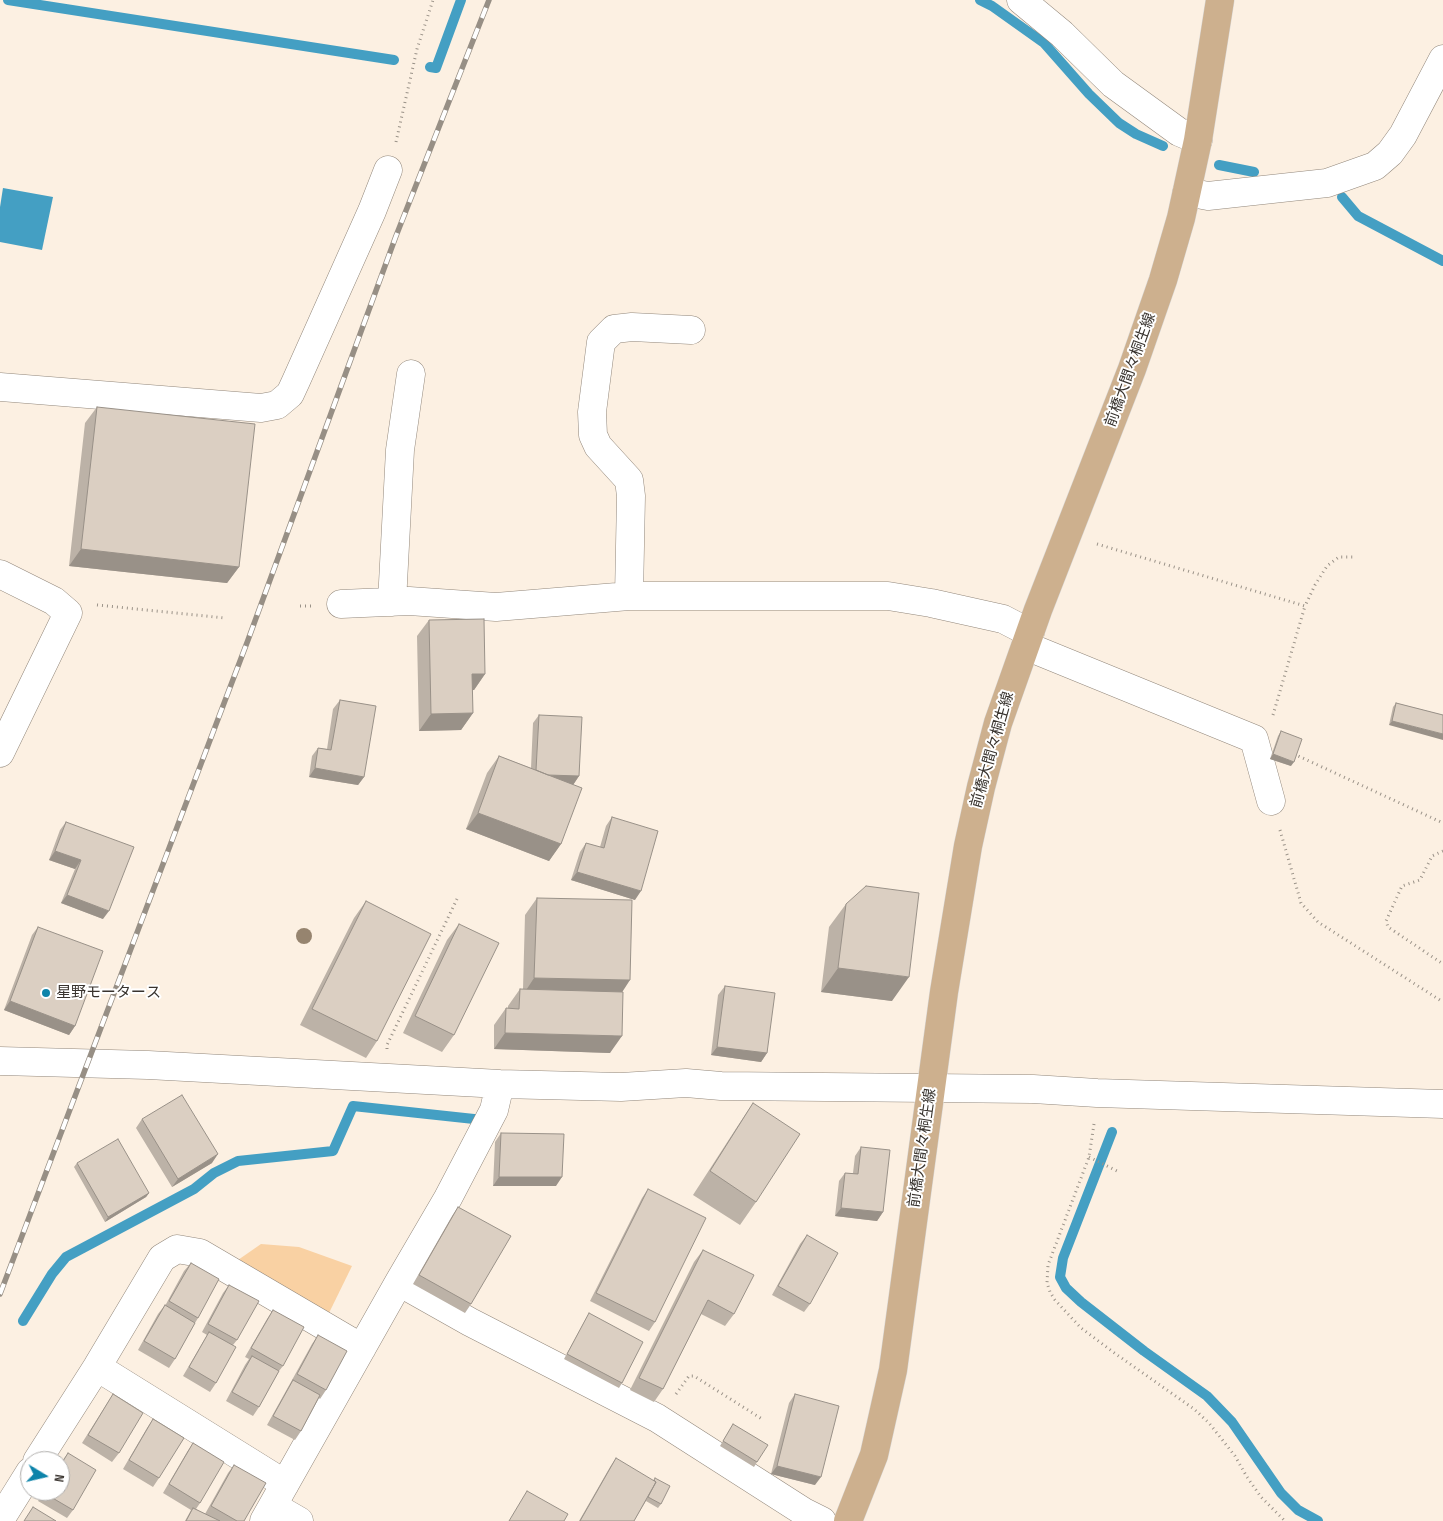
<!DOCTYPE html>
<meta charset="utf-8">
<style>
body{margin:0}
#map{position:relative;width:1443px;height:1521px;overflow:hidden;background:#fcf0e2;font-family:"Sofia Sans Condensed",sans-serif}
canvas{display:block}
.north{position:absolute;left:20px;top:1451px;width:50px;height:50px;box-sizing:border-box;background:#fff;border:1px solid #afadab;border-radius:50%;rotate:99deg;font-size:14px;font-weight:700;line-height:20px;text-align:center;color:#38332e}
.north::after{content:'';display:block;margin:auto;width:18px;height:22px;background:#0d84aa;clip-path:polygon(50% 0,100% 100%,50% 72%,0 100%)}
</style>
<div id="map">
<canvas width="1443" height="1521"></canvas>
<div class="north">N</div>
</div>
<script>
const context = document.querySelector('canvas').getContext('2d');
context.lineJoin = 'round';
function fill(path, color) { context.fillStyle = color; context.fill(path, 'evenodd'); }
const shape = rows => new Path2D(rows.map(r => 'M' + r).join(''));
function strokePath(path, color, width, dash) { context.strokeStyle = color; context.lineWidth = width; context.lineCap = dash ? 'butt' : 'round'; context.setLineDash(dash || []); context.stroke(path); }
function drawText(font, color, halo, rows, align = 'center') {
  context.font = font + ' "Sofia Sans Condensed","Noto Sans JP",sans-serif'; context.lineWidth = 4; context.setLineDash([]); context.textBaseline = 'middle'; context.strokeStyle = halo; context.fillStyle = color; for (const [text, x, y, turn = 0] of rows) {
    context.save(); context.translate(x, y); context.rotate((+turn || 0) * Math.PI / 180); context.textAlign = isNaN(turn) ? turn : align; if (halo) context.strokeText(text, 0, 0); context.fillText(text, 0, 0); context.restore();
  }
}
fill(shape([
 [261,1244,299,1247,352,1266,329,1313,238,1260]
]), '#f9d1a3');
fill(shape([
 [3,188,53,197,42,250,0,242,0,207]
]), '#449fc3');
strokePath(shape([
 [8,0,394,60],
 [980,0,992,6,1044,43,1089,94,1119,123,1136,134,1163,146],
 [430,67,436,68,461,0],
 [1219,165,1254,172],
 [1342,197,1358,216,1443,261],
 [1112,1132,1063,1258,1060,1277,1066,1288,1081,1302,1144,1351,1207,1396,1232,1422,1281,1493,1298,1510,1318,1521],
 [23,1321,52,1274,66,1257,194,1189,214,1173,238,1161,333,1151,353,1106,474,1119]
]), '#449fc3', 10);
const minor = shape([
 [1021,0,1062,34,1113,84,1179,132,1198,140],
 [1187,192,1208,196,1327,183,1375,166,1390,153,1403,135,1443,59],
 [0,387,261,408,277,405,290,394,296,381,372,211,388,170],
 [0,574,54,601,68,613,0,753],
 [629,596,631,496,629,480,598,446,593,435,592,412,601,342,614,329,632,327,691,330],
 [392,602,400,450,411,374],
 [341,604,409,601,496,607,629,596,888,596,931,603,1003,619,1030,633],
 [1026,646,1254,739,1271,801],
 [0,1061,148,1065,500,1084,621,1087,686,1083,721,1086,1033,1089,1097,1093,1443,1104],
 [399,1282,470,1322,657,1418,804,1512,822,1521],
 [97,1367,285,1484],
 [37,1461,97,1367,162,1258,177,1249,200,1253,362,1348],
 [273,1506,299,1521],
 [0,1520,30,1472],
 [264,1521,399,1282,448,1198,494,1110,500,1084]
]);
const major = shape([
 [848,1521,874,1455,893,1370,944,992,968,846,981,787,998,723,1038,610,1132,369,1163,280,1181,218,1198,140,1220,0]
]);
strokePath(minor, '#92877b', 29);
strokePath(major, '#d7d6d5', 29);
strokePath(shape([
 [396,142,417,49,433,0],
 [1097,544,1305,606,1315,585,1327,566,1339,557,1355,557],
 [97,605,225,618],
 [300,606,311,606],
 [1273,715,1305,606],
 [1294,754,1443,823],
 [1280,830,1301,903,1318,922,1443,1002],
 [1443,851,1432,856,1420,880,1402,886,1386,921,1388,927,1443,964],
 [387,1049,387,1045,457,899],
 [1094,1124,1089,1157,1048,1265,1047,1283,1050,1292,1055,1300,1081,1328,1113,1352,1194,1409,1209,1423,1235,1456,1247,1477,1261,1497,1285,1521],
 [1089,1157,1119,1172],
 [676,1394,689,1376,694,1376,762,1419]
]), '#9a9288', 3, [1, 4]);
strokePath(minor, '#fff', 28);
strokePath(major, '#cdb08e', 28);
const rail = shape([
 [0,1294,248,640,396,236,489,0]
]);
strokePath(rail, '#978f85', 5.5);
strokePath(rail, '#fff', 4, [11]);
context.fillStyle = '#96846f';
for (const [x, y] of [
 [304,936]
]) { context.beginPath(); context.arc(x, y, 8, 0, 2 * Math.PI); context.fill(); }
fill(shape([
 [97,407,239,567,227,583,69,566,85,423],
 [429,620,485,674,474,690,472,690,473,713,461,730,419,731,417,636],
 [340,700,364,777,358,785,309,777,312,756,318,748,327,749,333,709],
 [1396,703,1443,715,1389,725,1393,707],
 [539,715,579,776,573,785,561,844,549,861,466,829,487,773,499,756,531,768,533,723],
 [1281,731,1291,766,1270,759,1278,736],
 [612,817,635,900,571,880,580,852,586,843,600,847,606,826],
 [66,822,103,919,61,903,75,869,49,860,60,830],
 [537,898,622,992,610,1053,494,1049,494,1025,506,1008,508,1008,508,1006,520,989,523,989,525,915],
 [366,901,377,1041,366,1058,300,1025,354,918],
 [846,904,892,1001,821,992,829,927],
 [459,924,454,1035,442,1052,403,1033,447,940],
 [38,927,75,1026,69,1035,4,1010,32,935],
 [725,986,767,1053,761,1062,711,1055,718,995],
 [753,1103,756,1202,740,1225,693,1195,737,1127],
 [142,1119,212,1163,172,1187,136,1128],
 [501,1133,556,1186,493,1186,495,1142],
 [861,1147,883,1212,877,1221,835,1216,839,1181,845,1173,853,1173,855,1156],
 [77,1163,149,1193,146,1197,105,1222,74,1167],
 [648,1189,655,1322,649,1331,590,1301,642,1198],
 [458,1207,471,1304,465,1313,413,1284,452,1216],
 [807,1235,810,1304,804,1312,772,1295,800,1244],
 [703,1250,734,1314,725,1326,701,1314,663,1389,654,1402,630,1390,694,1262],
 [191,1263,198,1318,195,1323,175,1359,169,1368,138,1350,158,1314,165,1305,165,1306,184,1271],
 [229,1285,237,1340,233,1345,216,1383,210,1392,183,1376,207,1335,202,1332,223,1293],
 [273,1310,283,1366,279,1371,259,1407,253,1416,226,1401,245,1365,249,1359,245,1357,267,1319],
 [589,1313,622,1383,619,1388,564,1359],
 [318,1335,326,1390,320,1399,319,1398,301,1431,295,1440,267,1425,312,1344],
 [113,1394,119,1453,112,1462,82,1443],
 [795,1394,815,1485,771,1474,789,1403],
 [153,1419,159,1478,153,1487,123,1469,147,1428],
 [733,1424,757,1462,754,1467,720,1446],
 [193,1443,200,1503,196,1509,205,1514,228,1473,234,1465,244,1521,185,1521,191,1510,163,1493,187,1452],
 [68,1453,73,1510,67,1518,38,1501,44,1491,60,1491,60,1464],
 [616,1458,661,1504,658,1508,646,1501,634,1521,579,1521,610,1467]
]), '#bcb2a7');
fill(shape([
 [81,549,239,567,227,583,69,566],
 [472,674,485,674,474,690,460,691],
 [473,713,461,730,419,731,431,714],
 [1392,721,1443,734,1443,740,1389,725],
 [1273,754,1294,762,1291,766,1270,759],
 [315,768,364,777,358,785,309,777],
 [536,774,579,776,573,785],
 [478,813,561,844,549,861,466,829],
 [55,851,81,860,75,869,49,860],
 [577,872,641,891,635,900,571,880],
 [67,895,109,911,103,919,61,903],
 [838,968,909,977,892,1001,821,992],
 [534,978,630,980,619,997,523,995],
 [10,1001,75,1026,69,1035,4,1010],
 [505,1033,622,1036,610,1053,494,1049],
 [717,1047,767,1053,761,1062,711,1055],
 [218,1154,212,1163,172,1187,178,1179],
 [499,1177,562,1177,556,1186,493,1186],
 [149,1193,146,1197,105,1222,108,1217],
 [841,1208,883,1212,877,1221,835,1216],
 [777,1466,821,1477,815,1485,771,1474]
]), '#999188');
const building = shape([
 [97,407,255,424,239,567,81,549,97,407],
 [484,619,485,674,472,674,473,713,431,714,429,620,484,619],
 [340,700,376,706,364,777,315,768,318,748,331,750,340,700],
 [1396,703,1443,715,1443,734,1392,721,1396,703],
 [539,715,582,717,579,776,548,775,536,770,539,715],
 [1281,731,1302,739,1294,762,1273,754,1281,731],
 [499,756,582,788,561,844,478,813,499,756],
 [612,817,658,831,641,891,577,872,586,843,604,848,612,817],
 [66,822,134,847,109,911,67,895,81,860,55,851,66,822],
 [866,886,919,893,909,977,838,968,846,904,866,886],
 [537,898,632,900,630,980,534,978,537,898],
 [366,901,431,934,377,1041,312,1009,366,901],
 [459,924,499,943,454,1035,415,1016,459,924],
 [38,927,103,951,75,1026,10,1001,38,927],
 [725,986,775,993,767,1053,717,1047,725,986],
 [520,989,623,992,622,1036,505,1033,506,1008,519,1009,520,989],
 [182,1095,218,1154,178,1179,142,1119,182,1095],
 [753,1103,800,1134,756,1202,710,1171,753,1103],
 [501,1133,564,1134,562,1177,499,1177,501,1133],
 [118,1139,149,1193,108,1217,77,1163,118,1139],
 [861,1147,890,1150,883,1212,841,1208,845,1173,858,1174,861,1147],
 [648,1189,706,1218,655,1322,596,1293,648,1189],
 [458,1207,511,1236,471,1304,419,1275,458,1207],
 [807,1235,838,1253,810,1304,778,1286,807,1235],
 [703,1250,754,1275,734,1314,708,1300,663,1389,639,1378,703,1250],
 [191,1263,219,1279,198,1318,169,1301,191,1263],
 [229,1285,259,1301,237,1340,208,1324,229,1285],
 [165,1305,195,1323,175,1359,144,1341,165,1305],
 [273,1310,304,1327,283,1366,251,1348,273,1310],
 [589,1313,643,1342,622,1383,567,1354,589,1313],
 [209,1332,236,1347,216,1383,189,1367,209,1332],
 [318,1335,347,1351,326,1390,297,1374,318,1335],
 [252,1356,279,1371,259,1407,232,1392,252,1356],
 [293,1380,320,1395,301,1431,273,1416,293,1380],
 [113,1394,143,1413,119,1453,88,1435,113,1394],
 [795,1394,839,1406,821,1477,777,1466,795,1394],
 [153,1419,184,1438,159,1478,129,1460,153,1419],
 [733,1424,768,1445,757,1462,723,1441,733,1424],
 [193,1443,224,1462,200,1503,169,1484,193,1443],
 [68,1453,96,1470,73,1510,44,1493,45,1491,60,1491,60,1466,68,1453],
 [616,1458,656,1482,634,1521,580,1521,616,1458],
 [234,1465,266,1483,244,1521,237,1521,211,1506,234,1465],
 [655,1478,670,1486,661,1504,648,1497,656,1482,654,1480,655,1478],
 [527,1491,568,1514,564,1521,509,1521,527,1491],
 [33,1507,56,1521,24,1521,33,1507],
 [193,1508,220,1521,186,1521,193,1508]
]);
fill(building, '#dbcfc2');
strokePath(building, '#999188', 1);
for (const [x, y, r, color] of [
 [46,993,5,"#0d84aa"]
]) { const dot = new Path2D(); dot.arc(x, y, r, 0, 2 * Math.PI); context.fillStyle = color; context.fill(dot); strokePath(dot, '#fff', 2); }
drawText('15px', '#38332e', '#fff', [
 ["前橋大間々桐生線",1131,370,-70],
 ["前橋大間々桐生線",993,750,-74],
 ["前橋大間々桐生線",923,1148,-82]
]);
drawText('15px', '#38332e', '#fff', [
 ["星野モータース",56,993]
], 'left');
</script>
